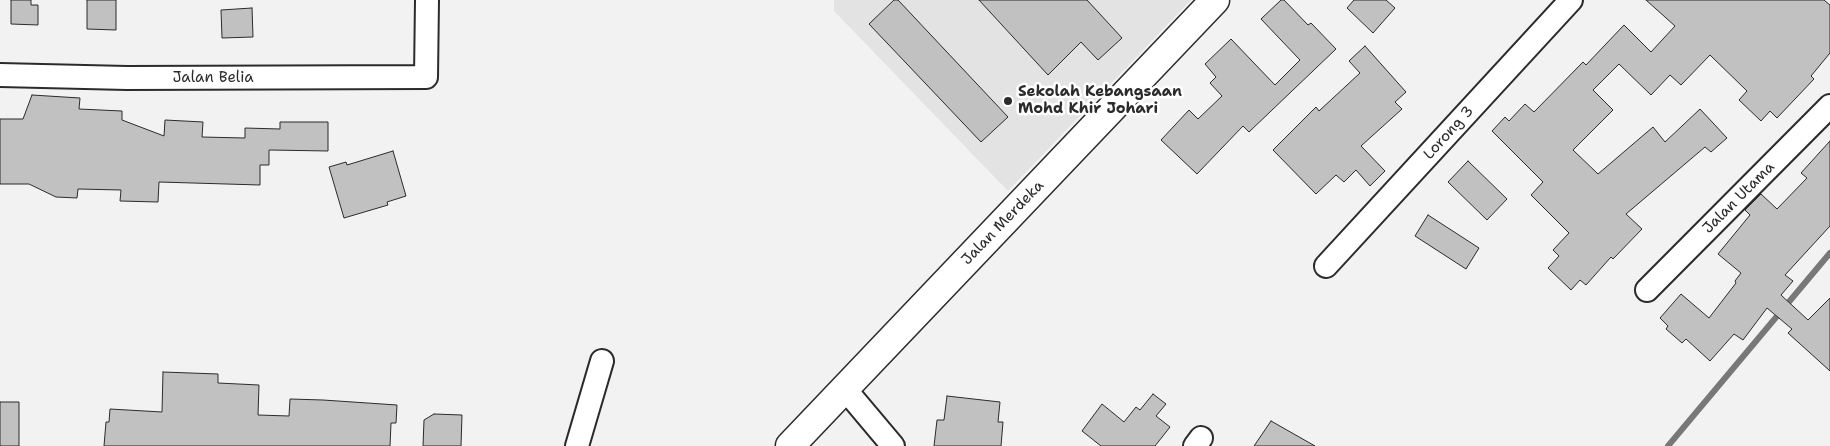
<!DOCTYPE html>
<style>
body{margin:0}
canvas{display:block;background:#f2f2f2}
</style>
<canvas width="1830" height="446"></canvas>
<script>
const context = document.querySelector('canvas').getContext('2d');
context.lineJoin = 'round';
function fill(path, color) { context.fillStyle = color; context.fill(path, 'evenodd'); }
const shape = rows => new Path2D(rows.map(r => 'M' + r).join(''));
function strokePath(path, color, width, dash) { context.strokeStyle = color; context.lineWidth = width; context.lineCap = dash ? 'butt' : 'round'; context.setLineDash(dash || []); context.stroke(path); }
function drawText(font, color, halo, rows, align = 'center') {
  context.font = font + ' "Shantell Sans",sans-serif'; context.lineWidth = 5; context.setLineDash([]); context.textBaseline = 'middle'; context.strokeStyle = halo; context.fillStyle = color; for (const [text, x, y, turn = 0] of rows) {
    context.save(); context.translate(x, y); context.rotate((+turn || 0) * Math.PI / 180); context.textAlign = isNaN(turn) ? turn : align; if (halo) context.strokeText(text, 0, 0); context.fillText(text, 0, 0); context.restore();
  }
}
fill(shape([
 [834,0,1191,0,1008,191,834,11]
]), '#e3e3e3');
strokePath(shape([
 [1668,446,1830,253]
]), '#787878', 6);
const building = shape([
 [11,0,31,0,31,5,38,5,38,25,11,24,11,0],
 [87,0,116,0,116,30,87,29,87,0],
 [894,0,898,0,1008,117,981,142,869,24,894,0],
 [979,0,1087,0,1122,38,1098,60,1081,42,1048,75,979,0],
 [1281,0,1284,0,1308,25,1311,23,1336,49,1249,132,1243,126,1197,174,1161,140,1189,110,1198,119,1222,96,1210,83,1216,77,1205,64,1231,39,1275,85,1300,60,1261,19,1281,0],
 [1354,0,1386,0,1395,8,1373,33,1347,8,1354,0],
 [1646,0,1824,0,1830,5,1830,53,1811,76,1814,79,1777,118,1770,111,1761,121,1739,100,1747,91,1710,55,1681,85,1670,75,1651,95,1619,64,1593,90,1613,110,1573,150,1598,174,1653,127,1665,142,1700,109,1727,138,1711,152,1705,147,1626,214,1642,229,1613,259,1611,257,1586,285,1580,280,1571,290,1548,268,1559,256,1553,250,1569,233,1531,195,1543,182,1492,131,1505,117,1509,121,1525,104,1534,112,1583,62,1586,65,1624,25,1651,52,1675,26,1646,0],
 [252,8,253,37,222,38,221,10,252,8],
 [1365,46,1406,92,1395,102,1402,109,1361,146,1385,171,1370,186,1356,170,1344,182,1336,175,1316,194,1273,150,1316,107,1319,111,1360,73,1349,61,1365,46],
 [32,95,80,98,79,109,122,111,122,120,164,136,165,120,203,122,202,137,245,138,245,128,280,129,280,122,328,122,328,151,269,150,269,165,260,165,260,185,159,182,158,202,120,201,121,190,78,189,77,198,56,197,29,184,0,184,0,119,23,119,32,95],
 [1830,141,1830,226,1785,275,1793,281,1781,295,1808,320,1830,298,1830,371,1788,333,1792,329,1767,308,1743,340,1734,334,1710,361,1686,339,1682,343,1666,329,1668,326,1660,318,1681,294,1709,318,1736,283,1735,281,1741,273,1718,254,1750,215,1745,210,1761,194,1777,209,1807,178,1801,173,1830,141],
 [393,151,406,196,387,202,388,205,344,218,329,167,346,162,347,165,393,151],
 [1468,161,1507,199,1487,220,1448,182,1468,161],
 [1428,215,1479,248,1466,269,1415,236,1428,215],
 [163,372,218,374,218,383,259,385,258,415,289,416,290,399,323,400,397,405,396,423,391,423,390,446,104,446,106,422,109,422,110,409,162,412,163,372],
 [1153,394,1166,404,1156,416,1170,427,1155,446,1101,446,1082,431,1102,404,1124,422,1136,407,1140,410,1153,394],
 [947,396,1000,402,998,422,1003,422,1001,446,934,446,937,420,944,420,947,396],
 [0,402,19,402,19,446,0,446,0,402],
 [434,414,462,415,461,446,423,446,424,420,434,414],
 [1271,421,1315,446,1254,446,1271,421]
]);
fill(building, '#c1c1c1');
strokePath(building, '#2b2b2b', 1);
const street = shape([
 [0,75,127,78,426,77,427,0],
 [1326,266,1571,0],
 [1647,290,1830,106],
 [845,389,893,446],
 [577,446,602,361],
 [1195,446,1201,438]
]);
const secondary = shape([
 [790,446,1215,0]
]);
strokePath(street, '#2b2b2b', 26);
strokePath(secondary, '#2b2b2b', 31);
strokePath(street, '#fff', 22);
strokePath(secondary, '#fff', 28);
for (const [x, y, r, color] of [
 [1008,101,5,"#2b2b2b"]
]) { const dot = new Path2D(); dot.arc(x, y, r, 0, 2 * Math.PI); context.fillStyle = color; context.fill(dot); strokePath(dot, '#fff', 2); }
drawText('15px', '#2b2b2b', '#fff', [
 ["Jalan Belia",213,78],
 ["Lorong 3",1449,133,-48],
 ["Jalan Utama",1739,198,-45],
 ["Jalan Merdeka",1003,223,-46]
]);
drawText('bold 15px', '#2b2b2b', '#fff', [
 ["Sekolah Kebangsaan",1018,92],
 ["Mohd Khir Johari",1018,109]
], 'left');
</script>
